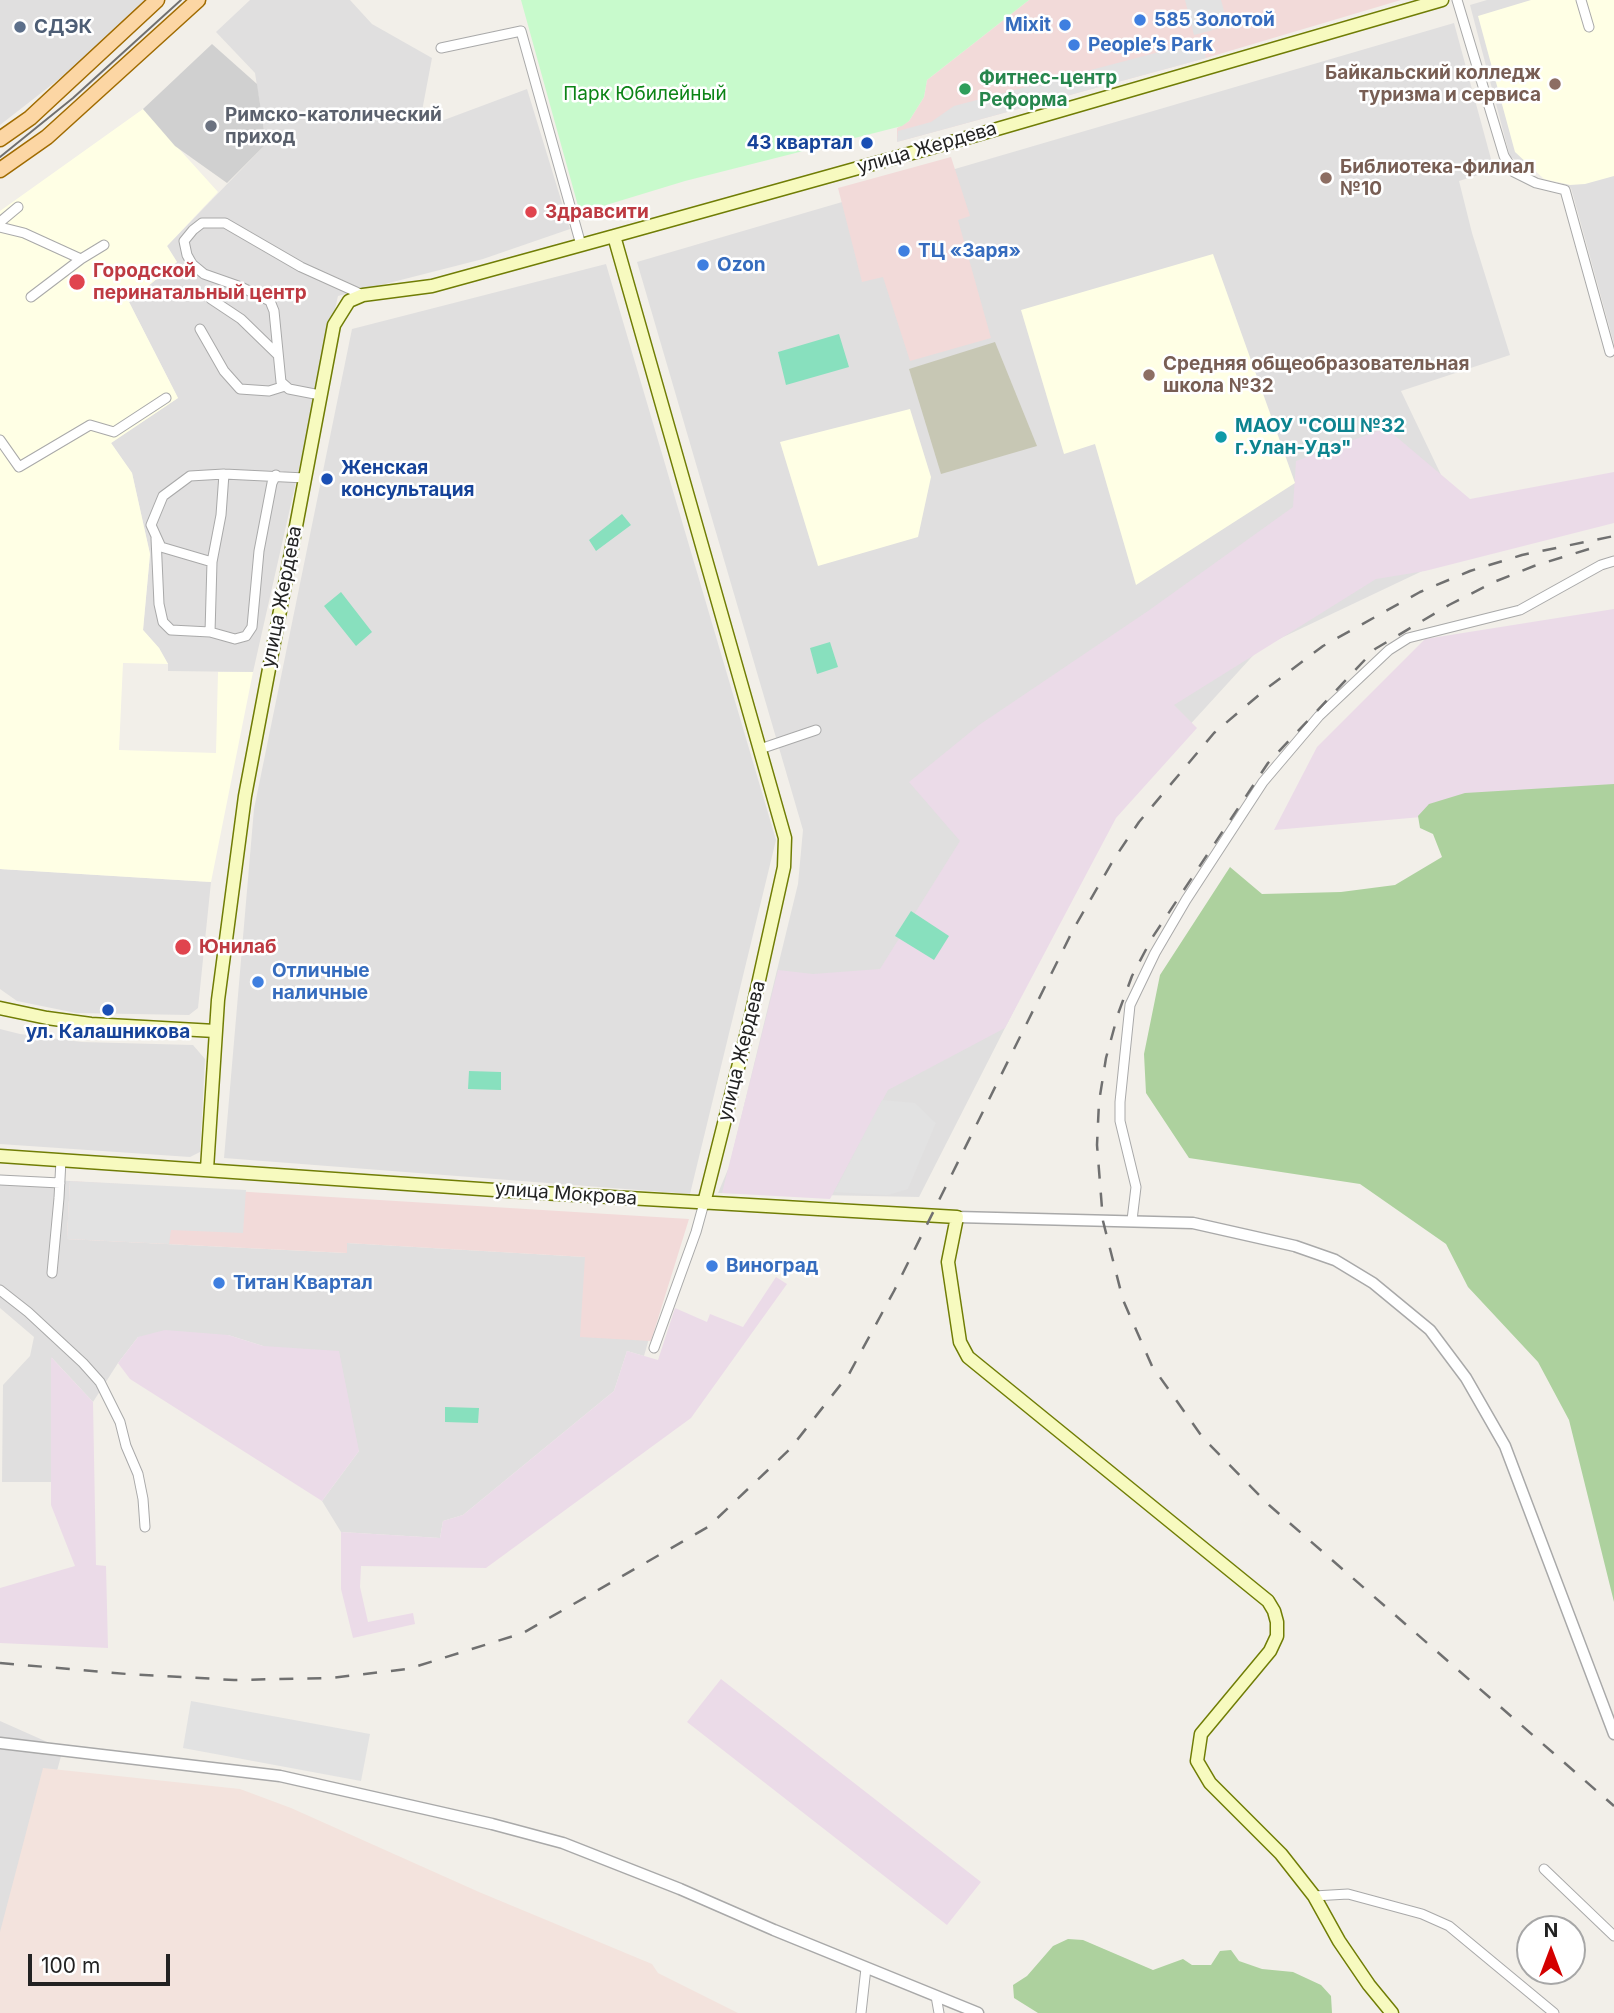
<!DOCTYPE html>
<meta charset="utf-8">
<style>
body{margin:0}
#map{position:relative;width:1614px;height:2013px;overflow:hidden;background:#f2efe9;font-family:Inter,sans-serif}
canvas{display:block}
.north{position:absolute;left:1516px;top:1915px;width:70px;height:70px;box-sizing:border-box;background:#fff;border:2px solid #a7a7a7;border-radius:50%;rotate:0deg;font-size:19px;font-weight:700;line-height:28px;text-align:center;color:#222}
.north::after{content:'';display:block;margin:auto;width:24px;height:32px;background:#d40000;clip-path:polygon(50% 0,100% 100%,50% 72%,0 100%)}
.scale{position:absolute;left:28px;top:1954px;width:142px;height:32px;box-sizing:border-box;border:4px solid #222;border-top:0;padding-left:9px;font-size:21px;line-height:24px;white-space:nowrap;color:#222;-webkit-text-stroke:5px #fff;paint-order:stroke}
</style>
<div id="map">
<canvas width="1614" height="2013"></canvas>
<div class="north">N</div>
<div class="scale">100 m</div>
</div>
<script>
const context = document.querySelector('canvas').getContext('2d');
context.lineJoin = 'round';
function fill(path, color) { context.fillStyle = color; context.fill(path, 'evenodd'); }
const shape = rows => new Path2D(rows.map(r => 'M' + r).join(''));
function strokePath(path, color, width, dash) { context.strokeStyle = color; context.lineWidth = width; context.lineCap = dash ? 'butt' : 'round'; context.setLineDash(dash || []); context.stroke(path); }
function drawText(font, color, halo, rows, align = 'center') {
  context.font = font + ' Inter,sans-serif'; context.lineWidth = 5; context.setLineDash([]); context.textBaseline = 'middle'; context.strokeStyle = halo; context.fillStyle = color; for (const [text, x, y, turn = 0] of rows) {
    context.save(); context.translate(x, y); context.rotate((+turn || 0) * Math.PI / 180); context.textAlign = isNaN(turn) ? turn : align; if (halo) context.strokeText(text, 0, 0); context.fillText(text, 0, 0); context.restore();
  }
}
fill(shape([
 [0,0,146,0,68,72,0,125],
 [250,0,350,0,372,24,432,58,422,111,436,123,527,89,570,229,483,259,338,296,253,672,168,671,168,664,159,648,143,630,150,554,132,473,111,443,178,398,129,302,177,262,167,246,266,144,255,73,216,32],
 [1487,0,1614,0,1614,344,1571,188,1510,157,1470,5],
 [1454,23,1494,170,1459,181,1472,233,1510,355,1401,391,1475,546,1260,648,1121,800,919,1197,718,1193,729,1167,798,884,803,830,637,262],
 [606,264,776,840,690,1194,224,1158,254,809,352,329],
 [0,869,211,882,198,1008,189,1015,76,1013,17,1001,0,989],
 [0,1029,20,1034,82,1042,193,1045,205,1059,200,1152,190,1157,0,1144],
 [0,1176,70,1181,67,1239,346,1253,347,1243,671,1262,644,1356,627,1351,614,1391,463,1515,443,1521,440,1538,341,1532,322,1501,359,1451,263,1346,228,1335,138,1337,118,1363,93,1402,52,1358,51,1482,2,1482,3,1385,30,1356,34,1337,0,1308],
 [0,1721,63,1749,0,1978]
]), '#e0dfdf');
fill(shape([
 [1029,0,1401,0,1206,58,897,142,897,128,909,121,924,97,927,80],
 [951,157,970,216,958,220,991,338,910,361,883,277,862,282,838,188],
 [70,1181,689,1219,651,1341,580,1337,585,1257,347,1243,347,1253,67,1239]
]), '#f2dad9');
fill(shape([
 [1386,428,1470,499,1614,472,1614,523,1425,571,1376,579,1174,705,1197,728,1116,818,1005,1028,888,1090,830,1199,722,1193,778,970,813,974,880,969,960,841,909,782,979,725,1148,611,1293,507,1296,461],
 [1614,609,1614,800,1274,830,1317,747,1425,639],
 [776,1277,787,1284,691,1418,486,1568,361,1566,360,1587,368,1622,413,1613,415,1624,353,1638,341,1589,341,1532,440,1538,443,1521,463,1515,614,1391,627,1351,658,1360,675,1308,707,1322,710,1314,743,1327],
 [165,1330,228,1335,263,1346,339,1351,359,1451,322,1501,130,1379,118,1363,138,1337],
 [51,1357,93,1402,96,1565,106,1566,108,1648,0,1643,0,1588,75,1566,51,1505],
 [721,1679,981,1882,947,1925,687,1722]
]), '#ebdbe8');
fill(shape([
 [1531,0,1614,0,1614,176,1585,184,1570,185,1544,179,1515,152,1478,16],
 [143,109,218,192,167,246,177,262,129,302,178,398,111,443,132,473,150,554,143,630,159,648,168,664,123,663,119,750,216,753,218,672,253,672,211,882,0,869,0,211],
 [1213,254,1295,483,1136,585,1095,444,1064,454,1021,310],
 [910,409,931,477,918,537,818,566,780,442]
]), '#ffffe5');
fill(shape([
 [212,44,257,84,266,144,227,183,175,146,143,109]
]), '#d0d0d0');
fill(shape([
 [43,1768,240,1789,291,1808,479,1892,652,1964,658,1973,738,2013,0,2013,0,1932]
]), '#f3e3dd');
fill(shape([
 [995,342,1037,446,941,474,909,369]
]), '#c7c7b4');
fill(shape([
 [1614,784,1614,1602,1569,1420,1538,1362,1468,1287,1446,1244,1360,1184,1189,1158,1146,1093,1144,1054,1160,975,1230,867,1262,894,1341,892,1395,885,1442,857,1433,834,1420,828,1418,816,1429,804,1465,793],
 [1068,1939,1083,1940,1153,1970,1183,1959,1192,1965,1211,1965,1220,1951,1231,1950,1239,1961,1262,1969,1293,1972,1321,1985,1331,1996,1332,2013,1038,2013,1014,1998,1013,1985,1027,1976,1053,1946]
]), '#add19e');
fill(shape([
 [521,0,1029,0,927,80,924,97,909,121,902,126,685,181,580,213]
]), '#c8facc');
fill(shape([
 [839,334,849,367,786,385,778,352],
 [622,514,631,525,596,551,589,540],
 [341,592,372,632,356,646,324,606],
 [830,642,838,667,817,674,810,648],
 [911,911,949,936,934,960,895,936],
 [469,1071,501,1072,501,1090,468,1089],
 [445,1407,479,1408,478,1423,445,1422]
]), '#88e0be');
fill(shape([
 [1185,0,1221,0,1228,26,1194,35],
 [1201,41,1206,58,897,142,898,131,931,122,954,106],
 [882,1100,915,1103,936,1123,908,1189,888,1195,834,1192],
 [70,1181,246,1190,243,1233,171,1230,169,1244,67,1239],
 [191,1701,370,1734,361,1781,183,1748]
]), '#e2e2e2');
const minor = shape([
 [1457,0,1504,156,1514,172,1536,183,1565,190,1610,352],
 [1581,0,1589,27],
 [441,48,521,31,581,245],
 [0,222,18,207],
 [0,227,24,233,81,259],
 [31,297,81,259,104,245],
 [211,299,241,319,277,354],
 [200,329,224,371,240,389,269,391,285,386],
 [320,395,289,389,281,382,274,311,270,301,241,287,204,274,192,264,187,255,184,241,193,230,202,223,225,223,301,267,363,295],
 [0,440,19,467,90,425,114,432,166,398],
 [156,538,159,604,163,622,171,630,210,632,235,639,246,636,252,627,259,551,272,483,276,475],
 [212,562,221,515,224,474],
 [210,632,212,562,161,547,151,525,163,496,190,476,224,474,305,478],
 [760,749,816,730],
 [0,1180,60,1183],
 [1132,1220,1136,1187,1120,1121,1120,1102,1130,1005,1155,953,1186,900,1263,782,1319,716,1389,650,1408,638,1520,610,1601,565,1614,561],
 [52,1273,59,1198,61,1160],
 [0,1290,28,1312,83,1363,100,1382,120,1422,126,1446,138,1474,143,1499,145,1527],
 [654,1348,696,1232,704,1203],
 [1544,1869,1614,1936],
 [1314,1896,1348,1894,1422,1914,1449,1926,1554,2013],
 [936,1996,939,2013],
 [861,2013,866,1968]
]);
const tertiary = shape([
 [957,1217,1193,1223,1295,1246,1335,1260,1373,1283,1430,1330,1466,1378,1505,1446,1614,1734],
 [0,1743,280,1776,492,1824,563,1843,680,1889,774,1930,978,2013]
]);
const secondary = shape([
 [614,236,785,838,784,867,751,1016,704,1203],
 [0,1008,47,1018,91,1024,215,1031],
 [0,1156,524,1192,957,1217,948,1262,960,1342,968,1357,1268,1601,1274,1611,1277,1622,1277,1636,1270,1651,1201,1734,1197,1761,1210,1783,1281,1854,1314,1896,1339,1941,1369,1985,1392,2013],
 [207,1169,218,1000,245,796,334,325,349,301,363,295,432,286,614,236,966,138,1442,0]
]);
const primary = shape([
 [0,139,30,118,157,0],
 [0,170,47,137,198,0]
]);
strokePath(minor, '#a9a9a9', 11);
strokePath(tertiary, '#a9a9a9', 13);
strokePath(secondary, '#707d05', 15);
strokePath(primary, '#a06b00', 17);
strokePath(minor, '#fff', 9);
strokePath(tertiary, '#fff', 10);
strokePath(secondary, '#f7fabf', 12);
strokePath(primary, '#fcd6a4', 14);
strokePath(shape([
 [0,157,73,98,181,0]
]), '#707070', 2);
strokePath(shape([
 [1589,549,1534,566,1494,582,1449,605,1375,649,1268,763,1152,938,1132,976,1118,1014,1106,1058,1099,1102,1097,1145,1103,1221,1123,1300,1152,1366,1203,1438,1269,1505,1614,1806],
 [0,1663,127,1674,234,1680,330,1678,408,1669,523,1633,708,1527,790,1449,849,1374,894,1291,1074,928,1114,859,1139,822,1214,733,1266,689,1323,646,1420,592,1470,571,1522,555,1614,536]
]), '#707070', 2.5, [14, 14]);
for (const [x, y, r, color] of [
 [1140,20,7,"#3f7fe0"],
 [1065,25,7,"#3f7fe0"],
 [20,27,7,"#5c6f8a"],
 [1074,45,7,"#3f7fe0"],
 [1555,84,7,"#8d6e63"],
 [965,89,7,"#2e9e5b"],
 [211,126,7,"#6b7280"],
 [867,143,7,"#1a4fb4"],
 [1326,178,7,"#8d6e63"],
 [531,212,7,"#e0444e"],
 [904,251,7,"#3f7fe0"],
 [703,265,7,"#3f7fe0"],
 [77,282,9,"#e0444e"],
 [1149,375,7,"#8d6e63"],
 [1221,437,7,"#0f9aa8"],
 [327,479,7,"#1a4fb4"],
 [183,947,9,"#e0444e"],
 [258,982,7,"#3f7fe0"],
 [108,1010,7,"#1a4fb4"],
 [712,1266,7,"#3f7fe0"],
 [219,1283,7,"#3f7fe0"]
]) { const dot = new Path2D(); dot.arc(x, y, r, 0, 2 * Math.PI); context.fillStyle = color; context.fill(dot); strokePath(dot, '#fff', 2.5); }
drawText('bold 19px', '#366cbe', '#fff', [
 ["585 Золотой",1154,20],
 ["Mixit",1051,25,"right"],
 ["People’s Park",1088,45],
 ["ТЦ «Заря»",918,251],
 ["Ozon",717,265],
 ["Отличные",272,971],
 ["наличные",272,993],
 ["Виноград",726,1266],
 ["Титан Квартал",233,1283]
], 'left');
drawText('bold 19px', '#4e5e75', '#fff', [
 ["СДЭК",34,27]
], 'left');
drawText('bold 19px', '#785e54', '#fff', [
 ["Байкальский колледж",1541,73,"right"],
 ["туризма и сервиса",1541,95,"right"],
 ["Библиотека-филиал",1340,167],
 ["№10",1340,189],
 ["Средняя общеобразовательная",1163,364],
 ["школа №32",1163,386]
], 'left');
drawText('bold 19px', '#27864d', '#fff', [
 ["Фитнес-центр",979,78],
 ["Реформа",979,100]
], 'left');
drawText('19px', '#0c8416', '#fff', [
 ["Парк Юбилейный",645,94]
]);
drawText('bold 19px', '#5b616d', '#fff', [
 ["Римско-католический",225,115],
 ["приход",225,137]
], 'left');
drawText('bold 19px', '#164399', '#fff', [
 ["43 квартал",853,143],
 ["Женская",341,468,"left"],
 ["консультация",341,490,"left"],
 ["ул. Калашникова",108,1032,"center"]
], 'right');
drawText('19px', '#222', '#fff', [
 ["улица Жердева",927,148,-16],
 ["улица Жердева",282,597,-79],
 ["улица Жердева",742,1051,-76],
 ["улица Мокрова",566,1194,4]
]);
drawText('bold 19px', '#be3a42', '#fff', [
 ["Здравсити",545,212],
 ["Городской",93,271],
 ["перинатальный центр",93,293],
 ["Юнилаб",199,947]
], 'left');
drawText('bold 19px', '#0d838f', '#fff', [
 ["МАОУ \"СОШ №32",1235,426],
 ["г.Улан-Удэ\"",1235,448]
], 'left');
</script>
